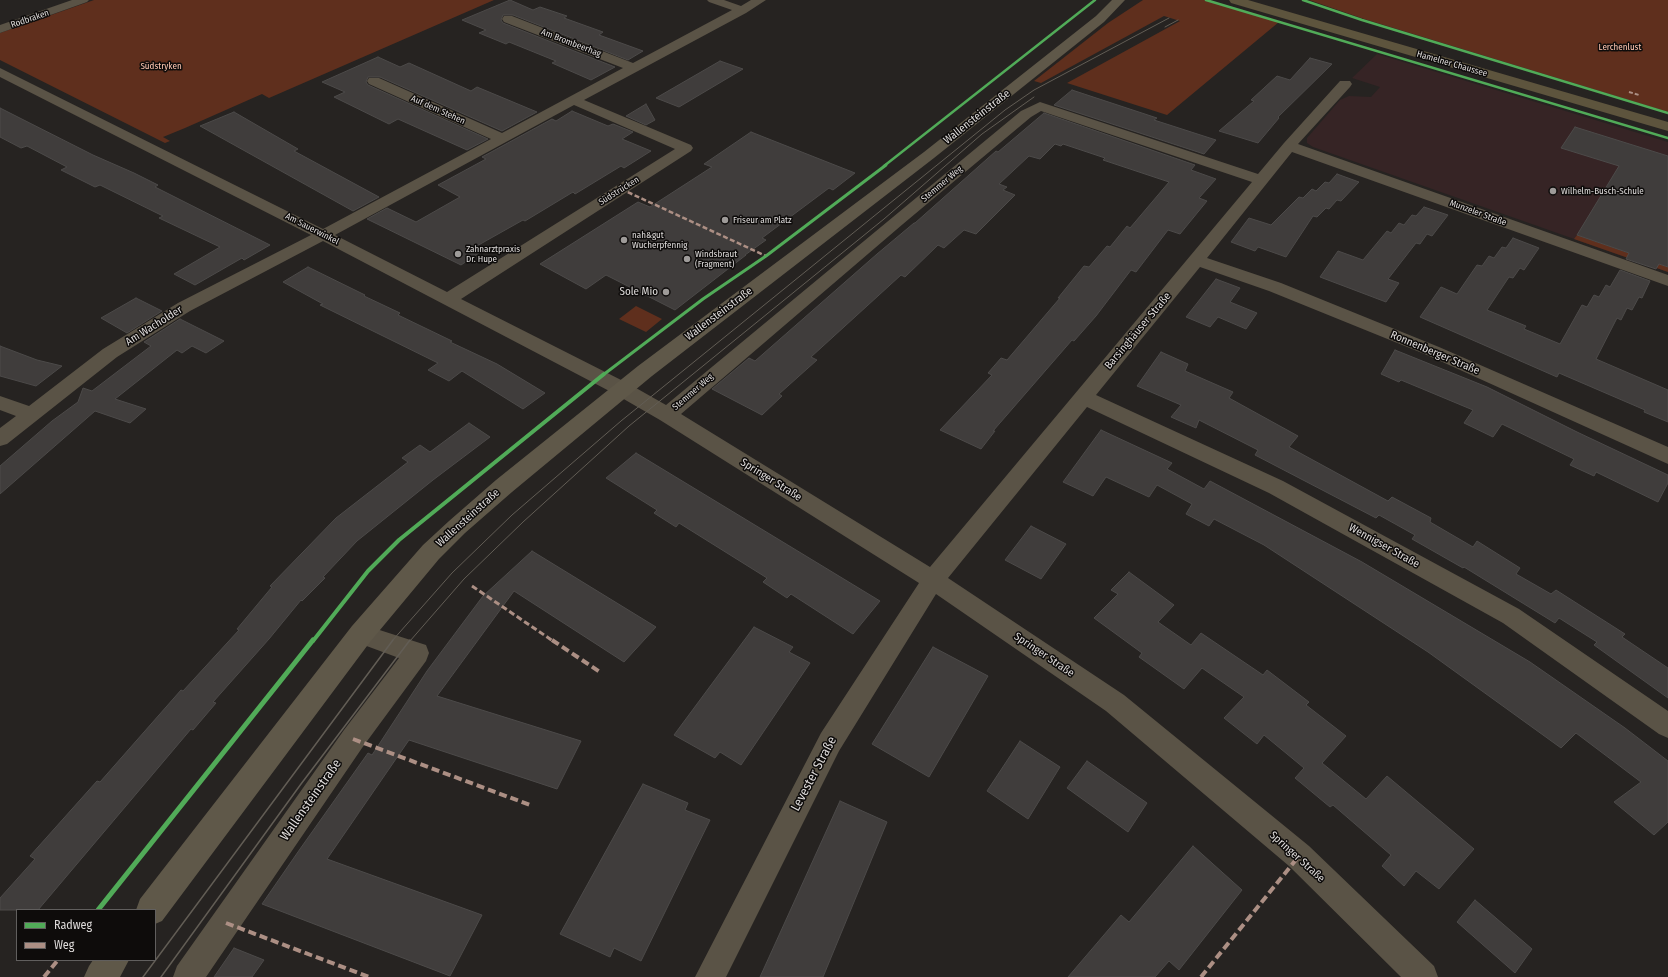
<!DOCTYPE html>
<meta charset="utf-8">
<style>
body{margin:0}
#map{position:relative;width:1668px;height:977px;overflow:hidden;background:#262321;font-family:"Fira Sans Condensed",sans-serif}
canvas{display:block}
.legend{position:absolute;left:16px;top:909px;width:140px;height:52px;box-sizing:border-box;background:#0e0c0b;border:1px solid #615f5e;margin:0;padding:5px 7px;list-style:none;font-size:12px;color:#dedbda}
.legend li{display:flex;align-items:center;gap:8px;height:20px}
.legend b{width:20px;border:1px solid #615f5e}
</style>
<div id="map">
<canvas width="1668" height="977"></canvas>
<ul class="legend">
<li><b style="height:5px;background:#51ab58"></b>Radweg</li>
<li><b style="height:5px;background:#ac8f84"></b>Weg</li>
</ul>
</div>
<script>
const context = document.querySelector('canvas').getContext('2d');
context.lineJoin = 'round';
function fill(path, color) { context.fillStyle = color; context.fill(path, 'evenodd'); }
const shape = rows => new Path2D(rows.map(r => 'M' + r).join(''));
function strokePath(path, color, width, dash) { context.strokeStyle = color; context.lineWidth = width; context.lineCap = dash ? 'butt' : 'round'; context.setLineDash(dash || []); context.stroke(path); }
function drawText(font, color, halo, rows, align = 'center') {
  context.font = font + ' "Fira Sans Condensed",sans-serif'; context.lineWidth = 3; context.setLineDash([]); context.textBaseline = 'middle'; context.strokeStyle = halo; context.fillStyle = color; for (const [text, x, y, turn = 0] of rows) {
    context.save(); context.translate(x, y); context.rotate((+turn || 0) * Math.PI / 180); context.textAlign = isNaN(turn) ? turn : align; if (halo) context.strokeText(text, 0, 0); context.fillText(text, 0, 0); context.restore();
  }
}
fill(shape([
 [1377,54,1668,142,1668,272,1313,147,1307,143,1307,138,1340,100,1349,96,1371,97,1380,87,1352,78]
]), '#362425');
fill(shape([
 [94,0,494,0,269,98,262,94,185,128,163,137,170,141,165,143,0,60,0,33],
 [1143,0,1206,0,1279,22,1167,115,1067,83,1180,21,1164,16,1041,83,1034,81,1108,23],
 [1309,0,1668,0,1668,112,1364,19],
 [1577,235,1668,267,1668,272,1574,239],
 [636,306,662,319,646,332,619,319]
]), '#5f2f1d');
const building = shape([
 [510,0,533,10,540,7,567,16,564,18,603,32,599,35,643,51,628,60,513,15,503,15,501,20,503,23,615,67,591,80,552,63,556,61,509,42,506,44,479,33,486,30,462,20,510,0],
 [378,57,400,67,409,63,471,91,477,87,537,112,502,131,380,77,368,77,366,82,368,85,488,139,467,150,398,119,389,124,334,97,345,92,322,82,378,57],
 [1310,58,1332,64,1278,117,1279,118,1258,143,1219,131,1254,101,1251,100,1277,76,1290,80,1310,58],
 [720,61,743,69,679,107,656,98,720,61],
 [1072,90,1157,118,1154,120,1216,140,1204,154,1054,105,1072,90],
 [646,104,655,120,646,125,626,116,646,104],
 [0,108,93,155,134,173,158,185,155,187,270,245,244,260,242,258,195,285,174,274,220,247,159,218,163,216,100,185,95,187,61,170,67,167,27,146,21,148,0,137,0,108],
 [572,111,608,126,613,124,633,132,622,139,651,151,624,168,621,166,575,194,573,192,525,221,523,220,475,247,482,251,461,265,367,219,387,208,416,222,460,197,438,185,486,159,482,157,552,119,556,121,572,111],
 [234,112,298,149,294,151,379,197,353,211,200,126,234,112],
 [1044,113,1195,165,1191,170,1216,179,1199,198,1207,201,1180,234,1168,230,1136,272,1131,270,1096,316,1074,341,1072,340,993,431,995,431,981,449,940,430,992,375,988,373,1001,358,1007,360,1060,298,1058,298,1084,266,1089,267,1107,246,1110,247,1127,226,1130,228,1169,182,1103,160,1105,158,1063,144,1061,146,1055,144,1040,159,1029,156,999,184,1007,187,1003,190,1015,195,976,234,964,230,944,248,938,245,905,277,901,275,811,357,817,360,779,394,782,396,762,415,712,389,749,358,755,361,877,254,914,223,915,223,996,151,998,152,1044,113],
 [1575,127,1668,156,1668,267,1659,264,1656,269,1626,259,1629,253,1577,235,1619,166,1561,148,1575,127],
 [751,132,855,173,833,190,829,188,762,238,766,240,745,255,746,255,675,310,606,275,586,289,540,264,638,202,650,207,712,167,704,164,751,132],
 [1337,174,1359,182,1341,201,1337,200,1329,209,1326,208,1317,217,1313,216,1286,257,1258,247,1255,251,1231,242,1249,218,1271,225,1299,197,1303,198,1312,189,1316,191,1325,182,1329,183,1337,174],
 [1424,207,1448,215,1432,236,1427,234,1420,244,1416,243,1388,279,1399,283,1386,302,1320,277,1338,251,1363,260,1387,231,1391,233,1399,223,1404,225,1412,215,1416,216,1424,207],
 [1513,238,1539,248,1524,270,1520,268,1513,278,1509,277,1487,310,1526,326,1524,329,1560,344,1582,305,1587,307,1594,295,1599,297,1606,285,1610,287,1620,270,1650,281,1642,298,1639,297,1632,310,1627,308,1621,320,1617,318,1596,359,1668,390,1668,422,1644,412,1645,410,1559,373,1557,377,1420,317,1441,287,1457,294,1477,265,1482,266,1489,256,1494,258,1502,247,1506,248,1513,238],
 [308,267,365,295,364,296,400,313,398,315,452,341,450,342,497,364,545,393,523,409,462,371,449,381,428,370,438,363,320,305,323,304,283,282,308,267],
 [1216,279,1240,288,1230,302,1257,313,1246,329,1218,317,1210,327,1186,317,1216,279],
 [136,298,162,311,127,333,101,318,136,298],
 [180,319,224,341,206,353,192,346,182,353,177,350,115,399,146,409,130,423,95,411,0,494,0,466,52,421,78,402,83,388,92,391,151,346,144,342,180,319],
 [0,346,37,360,62,366,36,386,0,376,0,346],
 [1395,350,1487,387,1577,432,1668,475,1668,483,1658,502,1596,472,1594,476,1570,465,1574,459,1502,424,1493,437,1464,423,1473,410,1401,380,1399,382,1381,374,1395,350],
 [1161,352,1188,364,1185,371,1233,392,1229,398,1298,436,1289,447,1388,501,1392,497,1431,518,1430,522,1473,547,1477,541,1520,568,1516,574,1551,594,1556,590,1625,634,1622,637,1668,668,1668,698,1594,645,1597,642,1559,618,1555,623,1464,567,1463,568,1412,539,1415,535,1379,515,1376,518,1255,455,1258,450,1199,420,1196,428,1171,417,1181,405,1137,386,1161,352],
 [469,423,490,437,433,480,357,541,323,577,325,578,302,601,301,600,269,639,213,702,216,703,193,730,191,729,38,910,0,910,0,898,35,859,30,856,97,781,100,782,181,690,183,691,239,630,237,629,272,587,270,586,336,518,408,462,402,458,420,445,430,452,469,423],
 [1101,430,1172,463,1167,469,1204,489,1210,481,1362,562,1530,662,1625,728,1668,761,1668,822,1654,835,1614,802,1641,782,1576,733,1561,748,1428,652,1264,545,1214,519,1209,526,1186,514,1192,504,1157,485,1149,497,1106,477,1093,496,1063,482,1101,430],
 [636,453,740,516,880,601,853,634,791,594,787,598,763,582,767,578,679,523,676,527,654,513,657,510,606,478,636,453],
 [1031,526,1066,544,1041,579,1005,560,1031,526],
 [532,551,656,627,624,662,514,591,437,696,581,741,557,789,409,740,327,859,482,915,450,976,262,904,300,849,368,753,372,755,427,671,483,596,532,551],
 [1129,572,1174,605,1158,622,1191,645,1201,633,1263,675,1267,670,1309,702,1306,705,1346,736,1322,763,1366,799,1387,776,1474,849,1439,889,1416,871,1404,886,1382,866,1391,855,1333,805,1330,807,1295,778,1304,768,1264,735,1257,744,1224,718,1244,697,1202,668,1184,689,1139,657,1142,653,1094,618,1118,594,1111,590,1129,572],
 [754,627,793,647,789,652,810,663,741,765,720,752,715,758,674,735,754,627],
 [933,647,988,676,929,777,872,744,933,647],
 [1020,741,1060,767,1028,819,987,791,1020,741],
 [1087,761,1147,803,1128,832,1067,788,1087,761],
 [643,784,688,803,685,810,710,820,641,961,614,948,610,957,560,934,643,784],
 [840,801,887,822,823,977,760,977,840,801],
 [1193,846,1242,890,1179,970,1169,961,1155,977,1068,977,1121,915,1129,922,1193,846],
 [1475,900,1532,949,1515,973,1457,922,1475,900],
 [234,948,264,960,252,977,214,977,234,948]
]);
fill(building, '#403d3c');
strokePath(building, '#4c4a49', 1);
fill(shape([
 [72,0,89,0,87,2,0,33,0,25,72,0],
 [707,0,724,0,741,6,751,0,766,0,746,13,584,100,691,145,693,148,691,151,461,299,629,384,666,405,1021,111,1040,102,1258,174,1284,143,1340,81,1350,81,1352,84,1350,87,1298,144,1668,275,1668,286,1292,152,1207,258,1281,283,1439,347,1668,447,1668,464,1427,355,1269,291,1200,267,1096,395,1283,481,1519,609,1668,711,1668,738,1659,734,1503,623,1269,493,1087,407,948,578,1124,695,1309,846,1434,966,1438,977,1401,977,1289,866,1106,711,936,594,839,751,726,977,695,977,821,733,919,583,660,420,615,394,323,241,190,311,117,357,7,444,0,446,0,428,16,416,0,410,0,396,29,406,103,349,178,303,311,235,0,77,0,68,323,229,491,139,369,84,367,81,369,78,379,78,502,133,623,68,504,22,502,19,504,16,512,16,633,63,732,10,709,2,707,0],
 [574,105,675,149,447,292,335,235,574,105],
 [1041,111,1252,182,930,567,681,414,903,224,1031,117,1041,111],
 [361,624,426,645,429,653,426,661,362,748,206,977,173,977,177,966,344,730,399,658,353,641,349,634,353,627,361,624]
]), '#5a5346');
fill(shape([
 [1112,0,1125,0,1104,22,934,158,652,376,512,492,465,533,439,559,370,642,162,921,155,924,155,910,136,910,140,899,352,626,423,545,449,521,496,480,638,366,924,152,1096,16,1112,0],
 [93,960,129,960,120,977,84,977,89,966,93,960]
]), '#5f5849');
fill(shape([
 [1229,0,1248,0,1668,122,1668,131,1231,3,1229,0]
]), '#5d543d');
strokePath(shape([
 [1165,27,1178,20],
 [392,641,452,573,512,515,621,421,1005,110,1034,90,1169,18],
 [410,641,464,579,523,522,629,426,884,219,982,134,1034,97]
]), '#625d55', 1);
strokePath(shape([
 [143,977,393,640],
 [161,977,301,784,410,640]
]), '#625d55', 1.5);
strokePath(shape([
 [1629,92,1639,95]
]), '#ac8f84', 2, [4, 2]);
strokePath(shape([
 [621,189,766,256]
]), '#ac8f84', 2.5, [5, 2.5]);
strokePath(shape([
 [472,586,553,641]
]), '#ac8f84', 3, [6, 3]);
strokePath(shape([
 [552,640,600,672],
 [353,739,530,805],
 [226,923,369,977],
 [44,977,58,960],
 [1201,977,1299,856]
]), '#ac8f84', 4, [8, 4]);
strokePath(shape([
 [1206,0,1668,138],
 [1303,0,1362,20,1668,113],
 [884,166,1095,0]
]), '#51ab58', 2.5);
strokePath(shape([
 [603,375,703,299,766,256,886,165]
]), '#51ab58', 3);
strokePath(shape([
 [313,641,368,571,399,540,604,374]
]), '#51ab58', 4);
strokePath(shape([
 [98,910,313,640]
]), '#51ab58', 5);
for (const [x, y, r, color] of [
 [1553,191,4,"#9e9b99"],
 [725,220,4,"#9e9b99"],
 [624,240,4,"#9e9b99"],
 [458,254,4,"#9e9b99"],
 [687,259,4,"#9e9b99"],
 [666,292,4,"#9e9b99"]
]) { const dot = new Path2D(); dot.arc(x, y, r, 0, 2 * Math.PI); context.fillStyle = color; context.fill(dot); strokePath(dot, '#0e0c0b', 1.5); }
drawText('9px', '#dedbda', '#0e0c0b', [
 ["Rodbraken",30,19,-19],
 ["Am Brombeerhag",571,43,21],
 ["Hamelner Chaussee",1452,64,16],
 ["Auf dem Stehen",438,110,24],
 ["Stemmer Weg",942,184,-40],
 ["Südstrücken",619,191,-32],
 ["Munzeler Straße",1478,213,20],
 ["Am Sauerwinkel",312,229,27],
 ["Stemmer Weg",693,392,-41]
]);
drawText('9px', '#ffc7b2', '#0e0c0b', [
 ["Lerchenlust",1620,47],
 ["Südstryken",161,66]
]);
drawText('9px', '#dedbda', '#0e0c0b', [
 ["Wilhelm-Busch-Schule",1561,191],
 ["Friseur am Platz",733,220],
 ["nah&gut",632,235],
 ["Wucherpfennig",632,245],
 ["Zahnarztpraxis",466,249],
 ["Dr. Hupe",466,259],
 ["Windsbraut",695,254],
 ["(Fragment)",695,264]
], 'left');
drawText('11px', '#dedbda', '#0e0c0b', [
 ["Wallensteinstraße",977,117,-38],
 ["Wallensteinstraße",719,314,-37],
 ["Am Wacholder",154,326,-32],
 ["Barsinghäuser Straße",1138,331,-50],
 ["Ronnenberger Straße",1435,353,23],
 ["Springer Straße",771,480,32],
 ["Wallensteinstraße",468,518,-42],
 ["Wennigser Straße",1384,546,29],
 ["Springer Straße",1044,655,34],
 ["Springer Straße",1297,857,42]
]);
drawText('11px', '#dedbda', '#0e0c0b', [
 ["Sole Mio",658,292]
], 'right');
drawText('13px', '#dedbda', '#0e0c0b', [
 ["Levester Straße",814,774,-62],
 ["Wallensteinstraße",311,800,-55]
]);
</script>
